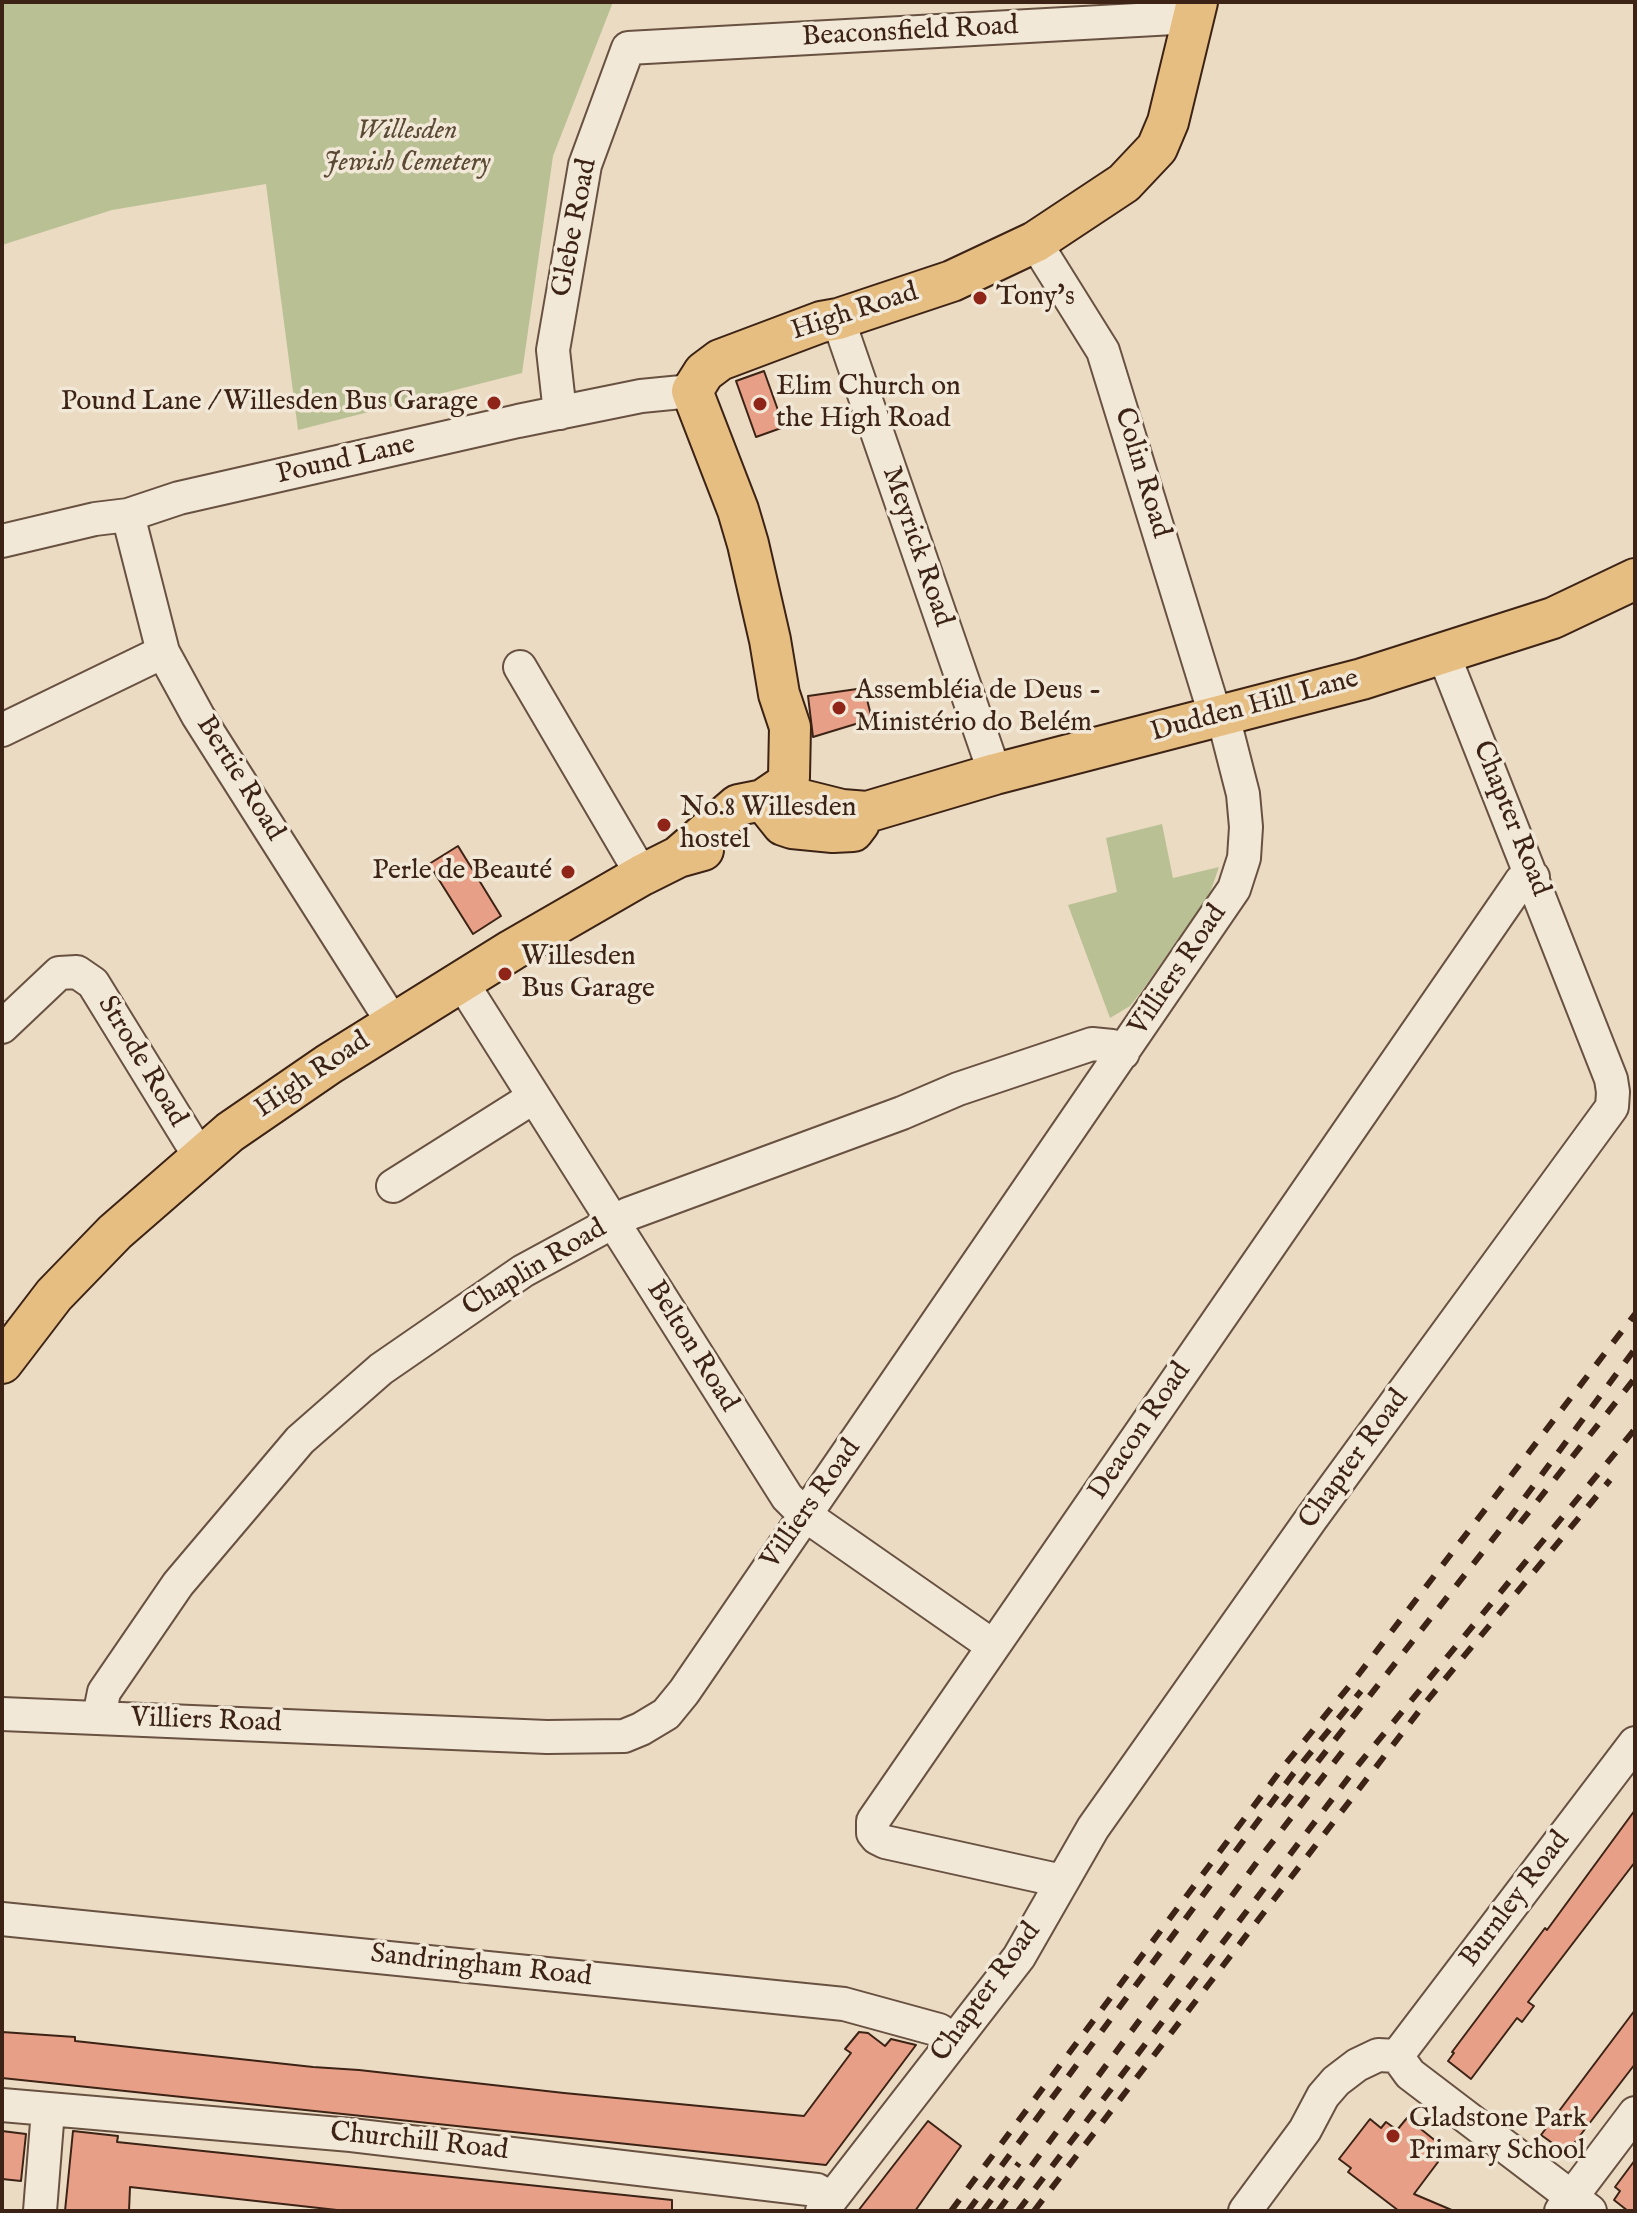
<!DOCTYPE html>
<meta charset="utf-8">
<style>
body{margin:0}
#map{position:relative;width:1637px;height:2213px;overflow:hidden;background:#ebdbc3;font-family:"IM FELL English",serif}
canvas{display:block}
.frame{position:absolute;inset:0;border:4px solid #3c2315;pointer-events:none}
</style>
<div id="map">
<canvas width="1637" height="2213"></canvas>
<div class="frame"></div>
</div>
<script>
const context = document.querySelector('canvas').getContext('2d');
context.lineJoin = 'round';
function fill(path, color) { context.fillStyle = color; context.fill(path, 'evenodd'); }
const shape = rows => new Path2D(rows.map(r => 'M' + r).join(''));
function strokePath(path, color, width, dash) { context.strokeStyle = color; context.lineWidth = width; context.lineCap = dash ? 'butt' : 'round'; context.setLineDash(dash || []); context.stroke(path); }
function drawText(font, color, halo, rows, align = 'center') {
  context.font = font + ' "IM FELL English",serif'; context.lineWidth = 7; context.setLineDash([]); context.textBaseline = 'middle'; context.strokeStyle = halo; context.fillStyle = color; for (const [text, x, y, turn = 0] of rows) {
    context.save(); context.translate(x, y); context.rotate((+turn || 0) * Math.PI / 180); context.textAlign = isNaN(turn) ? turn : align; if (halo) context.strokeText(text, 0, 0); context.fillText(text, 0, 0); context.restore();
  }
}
fill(shape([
 [2,2,613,2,553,156,522,373,298,430,266,184,112,210,2,245],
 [1162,824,1173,878,1219,867,1210,893,1141,992,1130,1006,1110,1018,1068,905,1117,892,1106,838]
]), '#b9c093');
const building = shape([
 [764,371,784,427,756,437,736,381,764,371],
 [864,688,872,719,813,737,808,696,864,688],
 [458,846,501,916,473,934,429,864,458,846],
 [1635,1810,1635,1862,1528,2002,1534,2006,1522,2022,1517,2018,1471,2079,1448,2061,1454,2053,1452,2052,1545,1928,1547,1930,1635,1810],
 [1635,2010,1635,2064,1572,2146,1570,2145,1565,2152,1541,2135,1635,2010],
 [2,2032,75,2037,75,2041,313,2067,359,2070,564,2093,804,2116,851,2053,845,2049,859,2032,868,2033,885,2046,891,2039,916,2045,826,2165,2,2078,2,2032],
 [1407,2118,1437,2142,1428,2154,1438,2162,1414,2194,1454,2211,1399,2211,1348,2172,1351,2168,1339,2159,1370,2119,1381,2128,1386,2122,1397,2130,1407,2118],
 [928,2121,961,2146,915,2211,858,2211,928,2121],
 [2,2131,26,2134,21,2181,2,2179,2,2131],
 [73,2131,118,2136,117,2142,672,2200,672,2211,346,2211,130,2187,129,2211,65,2211,73,2131],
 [1635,2160,1635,2211,1628,2211,1614,2200,1620,2191,1615,2187,1635,2160]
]);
fill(building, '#e7a087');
strokePath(building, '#3c2315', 2);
strokePath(shape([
 [2,1320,2,1321]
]), '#c8b6a0', 32, [32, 16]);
const minor = shape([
 [1035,242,1103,351,1216,718],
 [838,319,995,774],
 [560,413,553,350,585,165,628,48,1192,17],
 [128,515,163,652,198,716,393,1023],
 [2,541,95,519,128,515,179,498,518,421,641,396,692,391],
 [520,667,642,875],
 [2,730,163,652],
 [461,981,787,1497,805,1515,993,1646],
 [2,1027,59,973,77,972,93,983,200,1157],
 [393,1186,534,1097],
 [2,1714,547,1737,624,1736,641,1729,666,1714,684,1692,1234,889,1244,858,1246,827,1243,794,1223,716],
 [99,1717,104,1692,178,1584,300,1440,381,1369,523,1271,628,1214,902,1113,958,1089,1092,1044,1112,1046,1123,1053],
 [1062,1881,885,1842,877,1838,873,1833,873,1821,1517,887,1521,881,1533,877],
 [2,1919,844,2004,939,2030,954,2041],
 [1397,2056,1635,1743],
 [1397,2056,1410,2074,1590,2211],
 [2,2105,351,2135,817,2190,832,2198],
 [40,2211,48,2110],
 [822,2211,1019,1957,1093,1828,1311,1519,1612,1107,1613,1092,1611,1079,1443,653],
 [1245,2211,1305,2130,1323,2096,1336,2081,1357,2065,1378,2055,1397,2056],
 [1561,2211,1635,2113]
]);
const major = shape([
 [763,800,794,798,842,810,867,812,995,774,1362,679,1553,618,1635,579],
 [763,800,783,825,792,828,833,832,853,831,859,823],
 [678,857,738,805,763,800,788,783,789,777,790,727,779,694,770,640,748,544,738,510,692,391,704,372,720,360,821,322,838,319,952,281,1035,242,1124,183,1157,148,1168,122,1197,2],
 [2,1363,54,1295,115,1232,230,1132,329,1064,512,950,642,875,678,857,703,850]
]);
strokePath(minor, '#685140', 36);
strokePath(major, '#3c2315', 44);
strokePath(minor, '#f2e8d8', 32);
strokePath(major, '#e6be82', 40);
strokePath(shape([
 [1520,1523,1635,1378],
 [1283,1806,1511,1516,1635,1349],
 [951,2211,1283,1767,1359,1674,1635,1314],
 [968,2211,1293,1774,1361,1691],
 [983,2211,1019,2163],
 [998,2211,1260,1858,1346,1747],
 [1018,2211,1359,1764,1635,1429],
 [1034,2211,1426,1702,1610,1480]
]), '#3c2315', 6, [14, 14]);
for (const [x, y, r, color] of [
 [980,298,8,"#8f2418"],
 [494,403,8,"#8f2418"],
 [760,404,8,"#8f2418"],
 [839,708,8,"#8f2418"],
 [664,825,8,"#8f2418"],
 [568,872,8,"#8f2418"],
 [505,974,8,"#8f2418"],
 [1393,2136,8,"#8f2418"]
]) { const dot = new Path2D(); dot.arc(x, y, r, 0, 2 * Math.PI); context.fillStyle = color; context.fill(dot); strokePath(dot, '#f2e8d8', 3); }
drawText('28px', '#3c2315', '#f2e8d8', [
 ["Beaconsfield Road",910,33,-3],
 ["Glebe Road",576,228,-79],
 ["High Road",855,313,-18],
 ["Pound Lane",346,461,-13],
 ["Colin Road",1141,473,73],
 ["Meyrick Road",916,547,71],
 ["Dudden Hill Lane",1255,707,-15],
 ["Bertie Road",239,779,58],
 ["Chapter Road",1510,819,68],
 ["Villiers Road",1179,971,-56],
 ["Strode Road",141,1062,59],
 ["High Road",313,1076,-34],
 ["Chaplin Road",535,1269,-31],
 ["Belton Road",691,1347,58],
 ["Deacon Road",1141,1432,-56],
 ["Chapter Road",1355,1460,-54],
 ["Villiers Road",812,1505,-55],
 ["Villiers Road",206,1722,2],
 ["Burnley Road",1516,1900,-53],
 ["Sandringham Road",481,1967,6],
 ["Chapter Road",987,1993,-54],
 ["Churchill Road",419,2143,6]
]);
drawText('italic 28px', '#5b4a34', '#f2e8d8', [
 ["Willesden",407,132],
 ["Jewish Cemetery",407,164]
]);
drawText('28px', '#3c2315', '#f2e8d8', [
 ["Tony's",996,298],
 ["Elim Church on",776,388],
 ["the High Road",776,420],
 ["Pound Lane / Willesden Bus Garage",478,403,"right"],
 ["Assembléia de Deus -",855,692],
 ["Ministério do Belém",855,724],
 ["No.8 Willesden",680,809],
 ["hostel",680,841],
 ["Perle de Beauté",552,872,"right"],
 ["Willesden",521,958],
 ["Bus Garage",521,990],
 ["Gladstone Park",1409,2120],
 ["Primary School",1409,2152]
], 'left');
</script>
